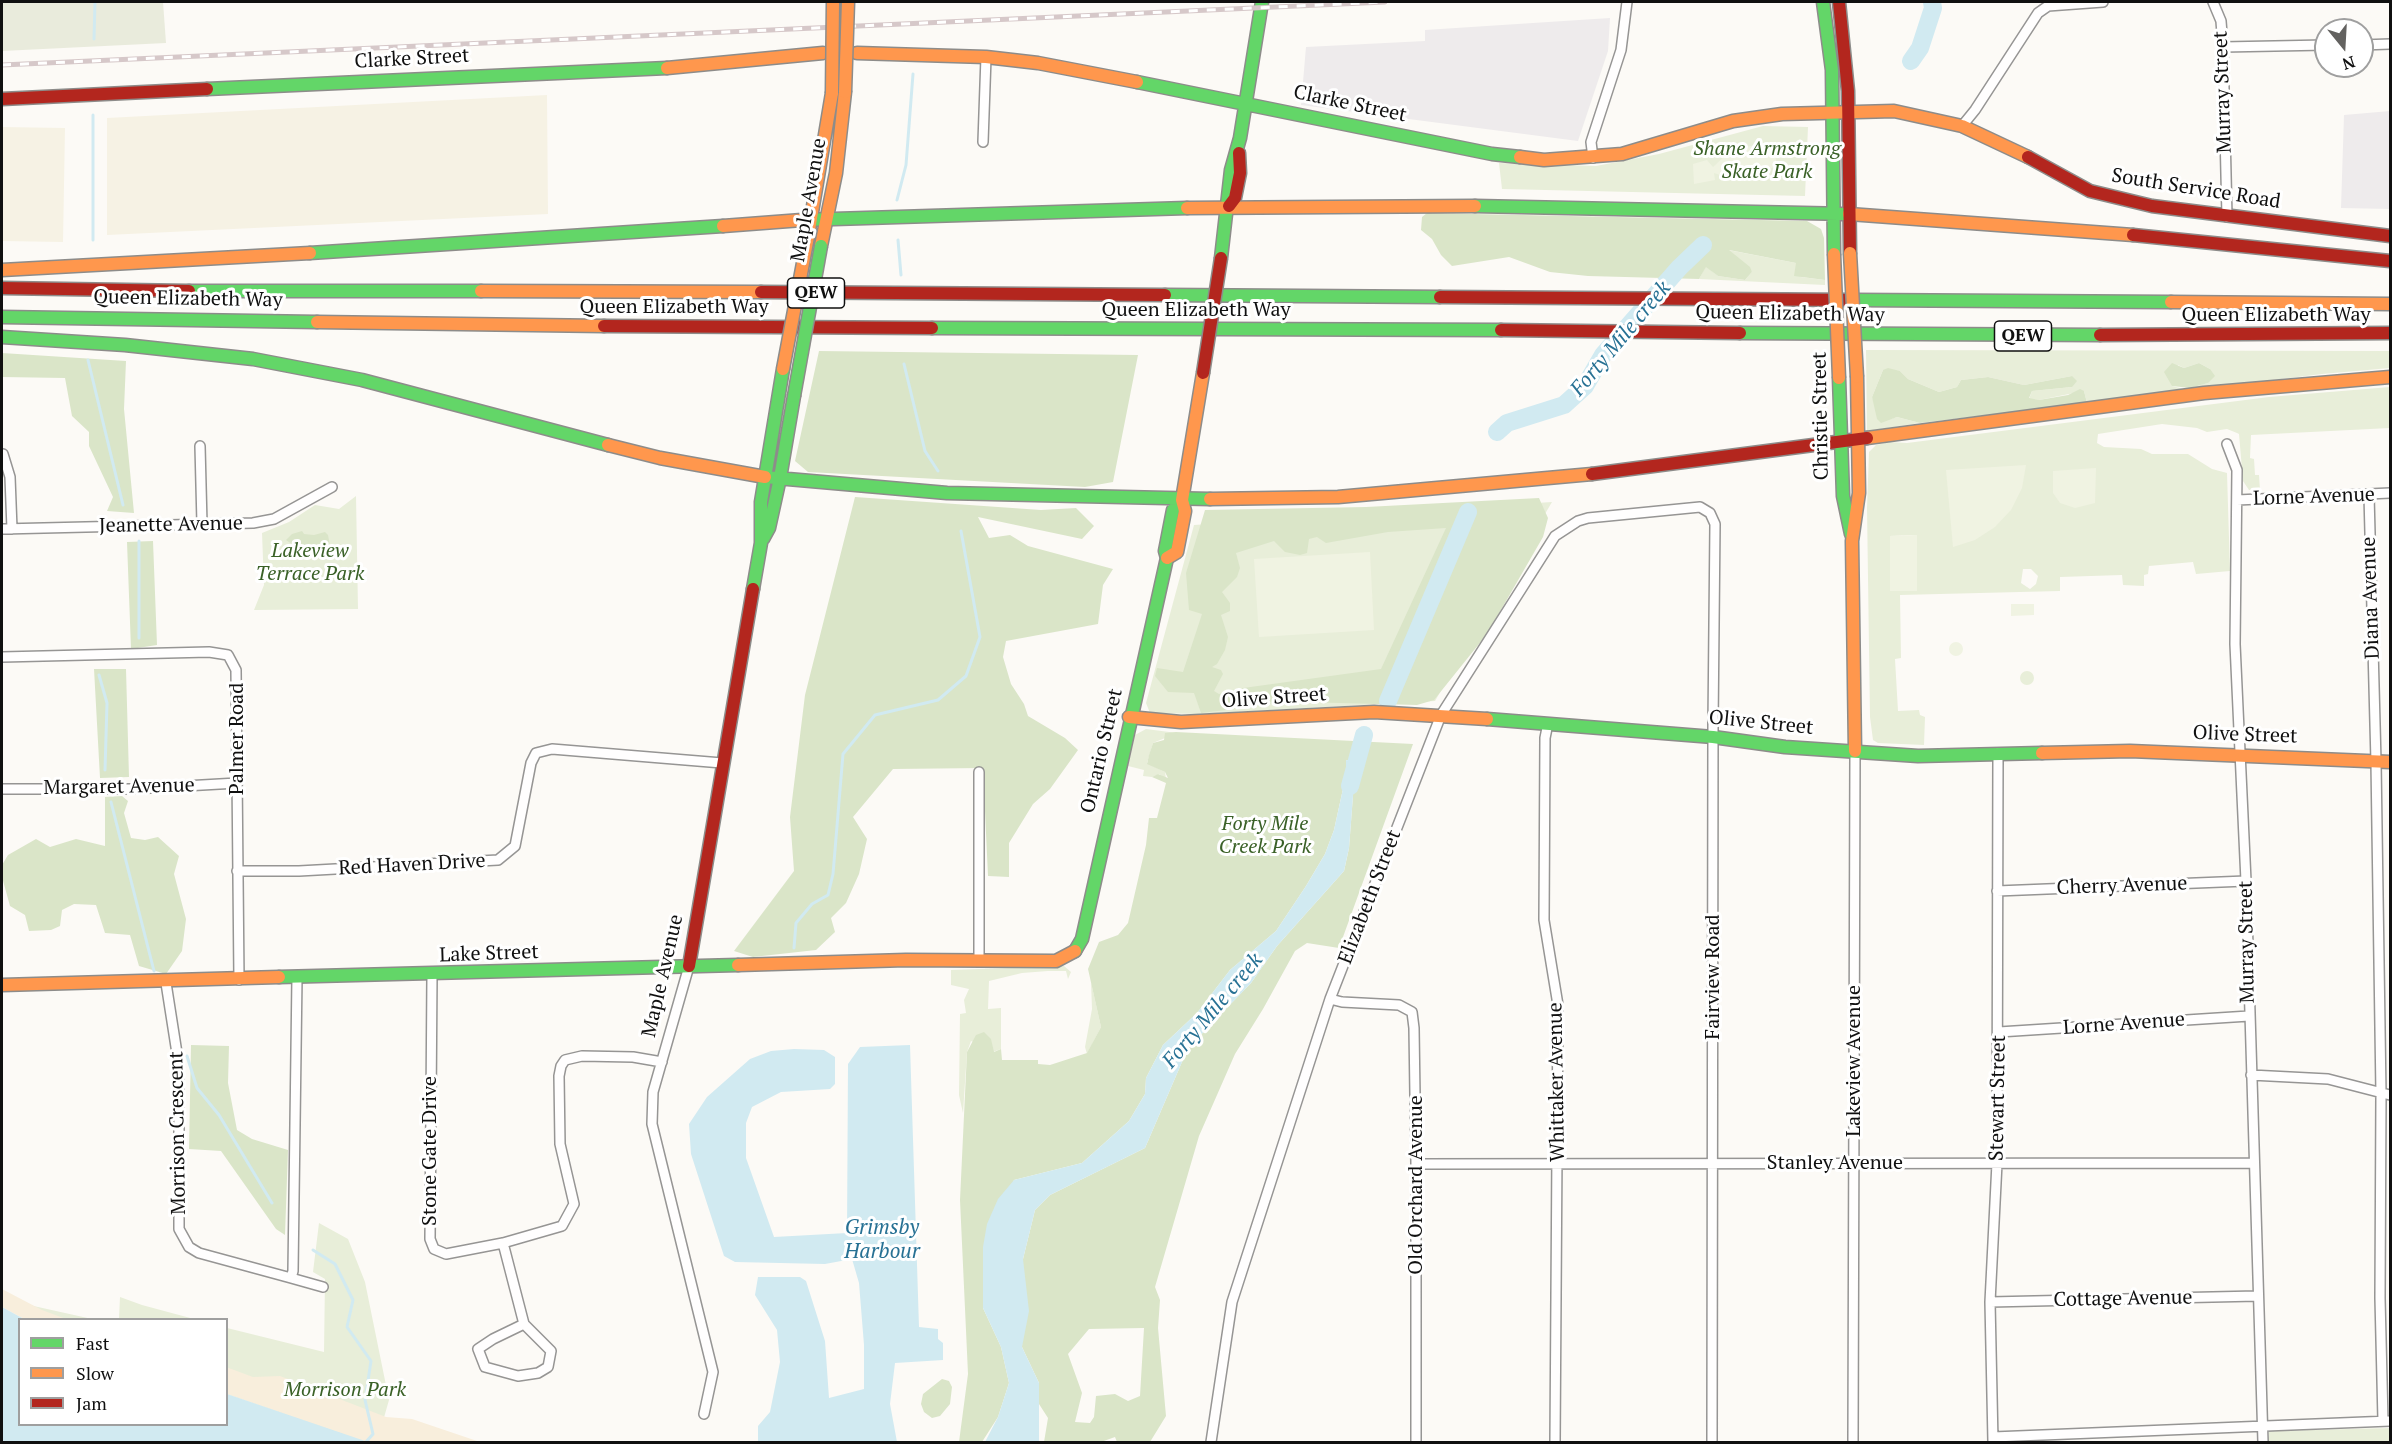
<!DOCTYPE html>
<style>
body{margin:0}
#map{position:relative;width:2392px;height:1444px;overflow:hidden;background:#fcfaf6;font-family:"PT Serif",serif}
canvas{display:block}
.frame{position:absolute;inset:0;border:3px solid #101010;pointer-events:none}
.legend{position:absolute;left:18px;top:1318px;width:210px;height:108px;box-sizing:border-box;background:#fff;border:2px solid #9f9f9f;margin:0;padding:8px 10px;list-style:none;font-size:18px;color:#101010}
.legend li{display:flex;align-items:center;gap:12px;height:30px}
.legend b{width:30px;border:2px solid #9f9f9f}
.north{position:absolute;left:2314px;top:18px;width:60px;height:60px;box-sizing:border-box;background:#fff;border:2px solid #9f9f9f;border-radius:50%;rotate:162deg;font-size:16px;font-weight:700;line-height:24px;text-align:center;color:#101010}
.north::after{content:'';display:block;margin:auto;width:21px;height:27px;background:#636260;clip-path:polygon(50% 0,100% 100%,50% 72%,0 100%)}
</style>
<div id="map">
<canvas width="2392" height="1444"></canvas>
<div class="frame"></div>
<ul class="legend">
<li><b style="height:8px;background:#63d668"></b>Fast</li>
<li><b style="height:8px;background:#ff974d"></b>Slow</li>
<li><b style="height:8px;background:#b3261e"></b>Jam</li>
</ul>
<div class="north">N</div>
</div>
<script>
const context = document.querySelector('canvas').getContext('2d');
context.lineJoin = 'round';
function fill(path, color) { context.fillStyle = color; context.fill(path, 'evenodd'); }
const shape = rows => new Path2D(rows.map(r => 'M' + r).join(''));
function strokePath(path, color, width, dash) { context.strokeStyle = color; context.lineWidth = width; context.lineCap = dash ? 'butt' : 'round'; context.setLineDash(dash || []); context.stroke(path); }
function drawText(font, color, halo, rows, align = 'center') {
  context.font = font + ' "PT Serif",serif'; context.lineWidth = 6; context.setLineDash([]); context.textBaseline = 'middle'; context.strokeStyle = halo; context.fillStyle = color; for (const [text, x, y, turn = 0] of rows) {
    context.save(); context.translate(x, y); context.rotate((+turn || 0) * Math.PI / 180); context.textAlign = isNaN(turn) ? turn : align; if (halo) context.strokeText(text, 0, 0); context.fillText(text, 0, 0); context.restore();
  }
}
fill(shape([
 [1610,18,1608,51,1578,141,1301,105,1306,47,1425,41,1425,30],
 [2390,111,2390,209,2341,208,2344,115]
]), '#eeebec');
fill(shape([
 [547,95,548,214,107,235,107,118],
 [2,127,65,128,63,242,2,241]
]), '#f6f2e4');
fill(shape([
 [1763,126,1808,127,1805,196,1502,189,1499,163,1596,166,1659,154],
 [1728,250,1796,263,1801,277,1825,280,1825,285,1699,279,1706,266,1718,276,1745,280,1752,272],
 [1866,350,2390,351,2390,368,2322,374,2087,403,2084,391,2039,400,2029,399,2032,391,2072,387,2072,376,2024,385,1988,377,1961,380,1957,387,1939,392,1908,379,1900,371,1883,370,1872,397,1883,421,1897,417,1920,423,1867,431],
 [2199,363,2210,369,2208,383,2184,389,2172,386,2178,365,2184,368],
 [2390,387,2390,428,2251,435,2250,458,2254,459,2255,475,2259,475,2260,490,2249,490,2243,481,2239,434,2237,433,2227,429,2207,432,2197,428,2162,424,2098,434,2097,443,2104,447,2141,449,2152,454,2188,454,2212,469,2227,473,2230,571,2196,574,2193,562,2149,566,2148,574,2144,575,2144,586,2123,585,2122,575,2060,577,2060,591,1900,595,1901,658,1895,659,1898,711,1919,710,1920,715,1925,717,1924,745,1878,743,1873,740,1870,717,1867,508,1869,452,1876,445,1890,442,1907,443,2269,397],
 [1917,535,1917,591,1890,536],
 [2023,569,2031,569,2038,576,2036,584,2030,589,2021,583],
 [356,496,358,609,254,610,264,585,262,533,289,522,315,505,339,509],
 [1552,502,1435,701,1198,714,1150,713,1146,703,1194,525],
 '2020 678a7 7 0 1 1 14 0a7 7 0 1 1-14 0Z',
 [1146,729,1177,733,1153,743,1147,763,1165,772,1166,779,1159,774,1152,777,1143,776,1144,770,1128,766,1135,735],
 [1064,966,1071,972,1068,979,1066,971,1048,971,1022,973,989,981,988,1009,1001,1008,1001,1049,993,1052,971,1041,967,1052,963,1113,959,1095,960,1014,966,1013,964,1000,969,989,951,985,951,970],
 [1091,982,1101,1027,1087,1054,1085,1047,1092,1009],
 [319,1223,348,1239,365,1282,389,1400,377,1442,366,1442,227,1394,227,1328,324,1352,325,1279,313,1272],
 [120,1297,142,1305,194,1319,119,1319],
 [29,1305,92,1319,26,1320],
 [2390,1428,2390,1442,2268,1442,2269,1431]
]), '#e8eed9');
fill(shape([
 [1427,213,1807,221,1821,229,1824,238,1825,280,1794,276,1796,263,1729,250,1750,267,1752,272,1745,280,1718,276,1706,267,1699,279,1588,276,1550,272,1509,257,1452,266,1441,255,1432,239,1421,230,1422,217],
 [819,351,1138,355,1113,482,1085,487,808,472,795,461],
 [2,353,126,361,124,409,134,513,107,511,113,497,89,446,89,432,72,416,65,378,2,377],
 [2172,363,2184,368,2199,363,2210,369,2215,376,2208,383,2190,388,2172,386,2164,372],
 [1888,368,1900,371,1908,379,1939,392,1957,387,1961,380,1988,377,2024,385,2072,376,2077,381,2072,387,2032,391,2029,398,2039,400,2068,395,2080,389,2084,391,2087,403,1920,423,1897,417,1881,423,1877,419,1872,397,1883,370],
 [855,497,1041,510,1076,508,1094,526,1082,539,978,517,989,538,1010,535,1028,546,1113,569,1103,585,1098,624,1006,641,1003,657,1011,684,1024,704,1028,716,1065,738,1078,750,1050,789,1033,804,1009,843,1009,877,988,876,983,768,893,769,853,817,867,839,859,874,846,903,831,918,835,932,816,950,753,957,734,951,794,871,790,817,805,695],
 [1539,498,1548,518,1543,537,1487,634,1434,700,1417,705,1301,702,1283,698,1268,705,1201,713,1194,693,1168,692,1155,676,1157,668,1183,672,1202,614,1189,610,1186,573,1205,510,1366,507],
 [1446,528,1381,669,1236,689,1219,694,1214,691,1223,674,1221,670,1212,667,1217,664,1225,650,1228,637,1221,615,1230,611,1230,603,1222,592,1237,577,1240,568,1236,553,1274,541,1285,552,1300,555,1307,553,1309,539,1317,537,1326,543,1388,532],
 [302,531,304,534,314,535,325,532,328,535,330,546,308,555,286,540,292,534],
 [153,541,157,645,131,649,127,542],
 [94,669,126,669,129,777,100,778],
 [1176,732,1413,744,1339,948,1307,943,1295,951,1263,1009,1235,1054,1199,1136,1155,1287,1160,1300,1158,1328,1166,1416,1150,1442,1117,1442,1115,1437,1101,1442,1044,1442,1048,1418,1039,1404,1039,1383,1022,1347,1023,1259,1035,1210,1050,1195,1145,1148,1188,1048,1251,983,1277,946,1344,871,1349,848,1354,782,1363,769,1363,763,1346,760,1346,775,1334,830,1325,854,1306,886,1276,931,1230,970,1197,1013,1163,1045,1146,1078,1145,1094,1129,1121,1082,1163,1014,1180,983,1308,1001,1347,1009,1383,998,1417,982,1442,959,1442,968,1374,960,1200,967,1052,976,1035,984,1032,991,1039,994,1052,1001,1049,1002,1060,1038,1060,1038,1064,1050,1065,1087,1053,1101,1027,1088,969,1099,942,1118,935,1128,923,1146,845,1149,818,1157,818,1166,783,1152,777,1158,774,1168,778,1165,772,1147,764,1149,755,1153,743,1164,740,1165,733],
 [1144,1328,1140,1396,1128,1401,1115,1394,1096,1396,1094,1417,1090,1423,1075,1422,1082,1393,1068,1354,1089,1329],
 [122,796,128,801,124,813,131,838,145,840,158,837,179,856,174,874,186,919,182,951,166,974,139,966,130,935,105,933,96,905,74,904,62,910,60,926,51,930,29,931,25,915,10,906,2,877,2,865,8,855,36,839,50,847,76,839,105,846,105,797],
 [191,1045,229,1046,228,1083,237,1130,252,1139,288,1150,285,1235,276,1229,221,1151,189,1149],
 [942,1379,949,1381,952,1387,950,1404,940,1416,932,1418,924,1412,921,1404,923,1394]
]), '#dae5c8');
fill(shape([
 [2,1289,42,1310,66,1319,24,1319,2,1307],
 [226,1367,253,1377,280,1376,386,1417,412,1419,480,1442,366,1442,227,1394]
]), '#f8eedc');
fill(shape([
 [2,2,163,2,166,43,2,51]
]), '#e9ebdc');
fill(shape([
 [1763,144,1772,146,1778,167,1721,178,1720,175,1714,173,1715,180,1694,184,1693,164,1707,160,1713,167,1732,149],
 [2026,465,2022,488,2011,510,1995,527,1975,540,1953,547,1946,470],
 [2096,468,2095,503,2075,508,2060,503,2053,493,2053,471],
 [1917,535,1917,591,1890,591,1890,536],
 [1370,552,1374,630,1259,637,1254,559],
 [2011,604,2034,604,2034,615,2011,616],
 '1949 649a7 7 0 1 1 14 0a7 7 0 1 1-14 0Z'
]), '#f0f3e2');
fill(shape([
 [1346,760,1363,763,1363,769,1354,783,1349,848,1344,871,1277,946,1251,983,1188,1048,1145,1148,1050,1195,1035,1210,1023,1259,1029,1311,1022,1347,1039,1383,1039,1442,985,1442,998,1417,1009,1383,1001,1347,983,1308,983,1247,987,1224,998,1199,1014,1180,1082,1163,1129,1121,1145,1094,1146,1078,1163,1045,1197,1013,1230,970,1276,931,1306,886,1325,854,1334,830,1346,775],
 [910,1045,919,1327,938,1329,938,1339,943,1343,943,1360,895,1363,890,1404,897,1442,758,1442,758,1426,770,1412,780,1362,777,1330,755,1295,758,1277,800,1277,806,1281,825,1341,829,1398,864,1389,864,1345,859,1283,852,1259,825,1264,735,1262,724,1256,691,1154,689,1124,707,1097,750,1059,771,1051,794,1049,824,1050,835,1057,835,1084,830,1089,781,1092,752,1107,746,1123,746,1158,774,1237,847,1233,848,1064,860,1047],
 [2,1307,24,1319,20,1320,20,1424,226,1424,227,1394,368,1442,2,1442]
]), '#d1eaf1');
strokePath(shape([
 [94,39,95,2],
 [897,200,906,165,913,74],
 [93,240,93,115],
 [898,240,901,275],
 [88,360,123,505],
 [904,364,925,451,938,471],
 [139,541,139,638],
 [99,675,107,703,105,770],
 [111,802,154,971],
 [794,948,796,923,812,904,828,895,833,874,843,754,875,715,938,700,966,676,980,637,961,531],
 [187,1056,197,1088,219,1115,272,1203],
 [313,1250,335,1264,353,1300,347,1327,371,1361,365,1400,373,1434,366,1442]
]), '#d1eaf1', 3);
strokePath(shape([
 [1911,61,1920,48,1933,8,1932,2],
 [1497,432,1507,423,1564,405,1585,386,1603,355,1679,268,1703,245],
 [1388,701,1468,512],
 [1350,786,1364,735]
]), '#d1eaf1', 18);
const street = shape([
 [2213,2,2221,21,2223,47,2227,217],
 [2362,45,2390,44],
 [2223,47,2326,45],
 [1962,126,1975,110,2038,13,2048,6,2103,2],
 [983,142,986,57],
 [1593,158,1591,142,1621,50,1627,2],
 [2227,444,2237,470,2235,644,2246,881,2263,1442],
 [200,446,202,524],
 [3,454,10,477,12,529],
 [2369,495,2376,762,2381,1094,2380,1298,2383,1421],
 [2237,500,2390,493],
 [2,529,253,523,274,519,332,487],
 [2,657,209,652,228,655,236,670,239,980],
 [1548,723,1545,738,1544,920,1558,1005,1555,1442],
 [979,772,979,959],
 [2,789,133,789,237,783],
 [237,871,299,871,498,860,515,846,531,763,536,753,552,749,722,763],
 [1997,891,2246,881],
 [689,966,653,1092,652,1124,713,1372,704,1414],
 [432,975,430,1239,434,1249,446,1254,503,1243,562,1226,574,1204,560,1144,559,1076,561,1066,565,1060,582,1056,633,1057,662,1062],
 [166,983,179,1066,179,1229,189,1247,199,1253,291,1278,293,1271,297,977],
 [1330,999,1342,1002,1399,1005,1412,1012,1414,1028,1416,1164,1416,1442],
 [1999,1032,2249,1016],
 [2251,1075,2328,1079,2390,1095],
 [1416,1164,2254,1163],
 [503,1243,524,1324,551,1351,548,1367,538,1373,518,1376,485,1367,478,1349,493,1339,524,1324],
 [291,1278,323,1287],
 [1990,1302,2257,1296],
 [1993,1437,2390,1421],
 [1211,1442,1232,1302,1330,999,1441,715,1555,536,1578,521,1588,518,1700,507,1710,513,1715,524,1713,725,1712,1442],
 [1853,1442,1855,751],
 [1993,1442,1990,1302,1997,1163,1998,753]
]);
const fast = shape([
 [1823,2,1832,70,1834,254],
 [1137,82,1492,154,1520,157],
 [207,89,667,68],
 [1475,206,1849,214],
 [802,220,1187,208],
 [310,253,723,226],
 [1221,258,1231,170,1240,138,1262,2],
 [189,291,481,291],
 [1165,295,1440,297],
 [1853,300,2171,302],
 [2,317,317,322],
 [932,328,1501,330],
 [1740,333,2100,335],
 [2,337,125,345,253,359,362,380,608,445],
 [1839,378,1843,496,1851,534],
 [765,477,947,493,1210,499],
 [763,539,769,528,780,478,794,396],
 [753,589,761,543,761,502,783,369],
 [1487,719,1713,737,1785,747,1918,756,2042,753],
 [1075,951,1082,939,1167,558,1165,551,1173,510,1182,500],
 [279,977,738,965]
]);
const slow = shape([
 [857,53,986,57,1038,63,1137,82],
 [667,68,823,53],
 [1520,157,1544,160,1622,154,1733,121,1782,114,1894,111,1962,126,2028,157],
 [1187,208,1475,206],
 [1849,214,2133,235],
 [723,226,802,220],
 [807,242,832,93],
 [821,246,836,173,845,92],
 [2,270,310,253],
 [481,291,761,292],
 [2171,302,2390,304],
 [317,322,604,326],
 [1867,438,2204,393,2390,377],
 [608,445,660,458,765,477],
 [1210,499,1338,497,1592,474],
 [1167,558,1177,552,1185,511,1182,500,1203,373],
 [1129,717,1181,722,1374,712,1487,719],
 [1855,751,1852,541,1859,493,1857,377],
 [2042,753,2130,751,2390,762],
 [738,965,906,960,1056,961,1075,951],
 [2,985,279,977]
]);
const jam = shape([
 [1839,2,1848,91,1850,253],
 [2,99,207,89],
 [2028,157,2090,191,2152,206,2390,236],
 [1229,206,1235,198,1240,173,1239,153],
 [2133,235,2390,261],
 [2,288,189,291],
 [761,292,1165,295],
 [1440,297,1853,300],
 [604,326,932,328],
 [1501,330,1740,333],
 [2100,335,2390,333],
 [1592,474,1867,438],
 [689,966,753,589]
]);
strokePath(street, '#969594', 12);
strokePath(fast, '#8d8c8a', 15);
strokePath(slow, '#8d8c8a', 15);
strokePath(jam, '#8d8c8a', 15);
strokePath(street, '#fffefe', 9);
strokePath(fast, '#63d668', 12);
strokePath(slow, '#ff974d', 12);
strokePath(jam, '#b3261e', 12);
const rail = shape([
 [2,65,1385,2]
]);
strokePath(rail, '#d6c8c9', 5);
strokePath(rail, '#fff', 3, [9]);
const fastBridge = shape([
 [794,396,821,246]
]);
const slowBridge = shape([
 [845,92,848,2],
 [832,93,833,2],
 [1850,253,1857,377],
 [1834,254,1839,378],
 [783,369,807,242]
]);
const jamBridge = shape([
 [1203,373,1221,258]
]);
strokePath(fastBridge, '#8d8c8a', 15, []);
strokePath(slowBridge, '#8d8c8a', 15, []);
strokePath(jamBridge, '#8d8c8a', 15, []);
strokePath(fastBridge, '#63d668', 12);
strokePath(slowBridge, '#ff974d', 12);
strokePath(jamBridge, '#b3261e', 12);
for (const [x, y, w] of [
 [816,293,57],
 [2023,336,57]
]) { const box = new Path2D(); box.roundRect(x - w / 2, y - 15, w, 30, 4.5); context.fillStyle = '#fff'; context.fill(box); strokePath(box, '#101010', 1.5); }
drawText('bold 18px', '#101010', null, [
 ["QEW",816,293],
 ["QEW",2023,336]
]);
drawText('20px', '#101010', '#fff', [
 ["Clarke Street",412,59,-3],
 ["Murray Street",2223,92,-92],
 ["Clarke Street",1350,104,12],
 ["South Service Road",2196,189,9],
 ["Maple Avenue",809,200,-80],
 ["Queen Elizabeth Way",188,299,1],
 ["Queen Elizabeth Way",674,307],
 ["Queen Elizabeth Way",1196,310],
 ["Queen Elizabeth Way",1790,314,1],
 ["Queen Elizabeth Way",2276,315],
 ["Christie Street",1821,416,-91],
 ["Lorne Avenue",2314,497,-2],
 ["Jeanette Avenue",171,525,-1],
 ["Diana Avenue",2371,598,-92],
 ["Olive Street",1274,698,-4],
 ["Olive Street",1761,723,6],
 ["Olive Street",2245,735,2],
 ["Palmer Road",237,739,-90],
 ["Ontario Street",1102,751,-77],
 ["Margaret Avenue",119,787,-1],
 ["Red Haven Drive",412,865,-3],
 ["Cherry Avenue",2122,886,-2],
 ["Elizabeth Street",1370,897,-69],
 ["Murray Street",2247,942,-91],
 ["Lake Street",489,954,-2],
 ["Maple Avenue",663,976,-77],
 ["Fairview Road",1713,977,-90],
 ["Lorne Avenue",2124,1024,-4],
 ["Lakeview Avenue",1854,1061,-90],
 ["Whittaker Avenue",1557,1082,-91],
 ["Stewart Street",1998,1098,-89],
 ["Morrison Crescent",178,1133,-91],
 ["Stone Gate Drive",430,1151,-90],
 ["Stanley Avenue",1835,1163],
 ["Old Orchard Avenue",1416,1185,-90],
 ["Cottage Avenue",2123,1299,-1]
]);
drawText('italic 20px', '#3a6127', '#fff', [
 ["Shane Armstrong",1767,149],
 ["Skate Park",1767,172],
 ["Lakeview",310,551],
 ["Terrace Park",310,574],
 ["Forty Mile",1265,824],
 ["Creek Park",1265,847],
 ["Morrison Park",345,1390]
]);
drawText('italic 21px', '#277194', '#fff', [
 ["Forty Mile creek",1621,339,-50],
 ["Forty Mile creek",1213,1011,-50],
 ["Grimsby",882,1228],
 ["Harbour",882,1252]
]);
</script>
